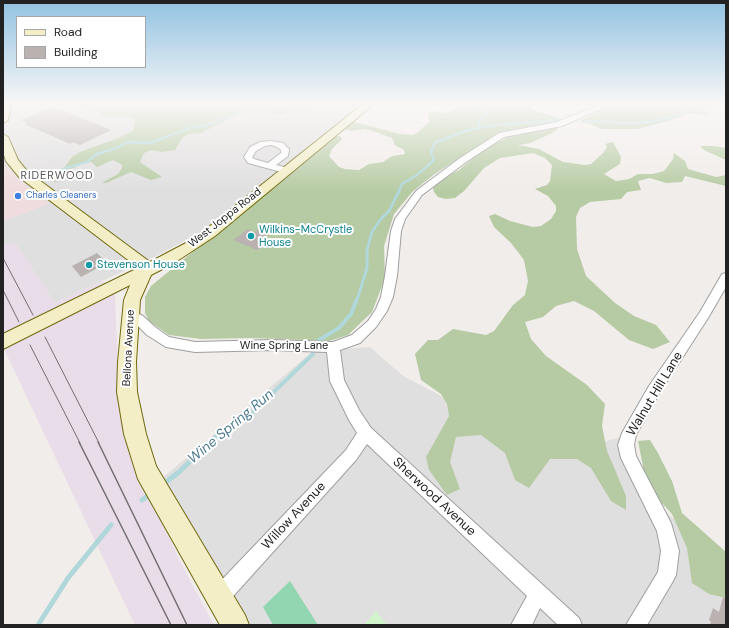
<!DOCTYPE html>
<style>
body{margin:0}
#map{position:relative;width:729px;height:628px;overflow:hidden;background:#f1edea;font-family:"DM Sans",sans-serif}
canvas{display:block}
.frame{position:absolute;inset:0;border:4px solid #222;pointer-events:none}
.legend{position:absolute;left:16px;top:16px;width:130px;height:52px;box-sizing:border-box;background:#fff;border:1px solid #a7a7a7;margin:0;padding:5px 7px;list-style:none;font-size:12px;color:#222}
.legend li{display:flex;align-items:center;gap:8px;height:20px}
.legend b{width:20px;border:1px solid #a7a7a7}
</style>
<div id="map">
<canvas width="729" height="628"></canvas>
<div class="frame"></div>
<ul class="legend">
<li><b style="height:5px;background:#f3eec5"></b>Road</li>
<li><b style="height:11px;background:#bab2b0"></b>Building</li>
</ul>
</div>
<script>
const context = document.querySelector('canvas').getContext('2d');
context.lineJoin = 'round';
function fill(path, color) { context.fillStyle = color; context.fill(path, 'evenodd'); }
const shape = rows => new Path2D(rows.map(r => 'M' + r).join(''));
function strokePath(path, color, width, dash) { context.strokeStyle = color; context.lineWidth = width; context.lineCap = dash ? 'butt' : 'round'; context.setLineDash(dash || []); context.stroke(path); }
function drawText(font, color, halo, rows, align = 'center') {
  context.font = font + ' "DM Sans",sans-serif'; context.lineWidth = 4; context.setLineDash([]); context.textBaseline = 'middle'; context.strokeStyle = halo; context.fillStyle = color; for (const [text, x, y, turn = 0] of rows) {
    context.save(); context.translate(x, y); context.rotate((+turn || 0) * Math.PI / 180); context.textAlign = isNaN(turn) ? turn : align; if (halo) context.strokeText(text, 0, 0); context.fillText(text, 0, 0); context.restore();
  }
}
fill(shape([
 [3,104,363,104,241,202,199,233,156,256,55,303,15,243,3,246,3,221,49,203,23,183,3,164],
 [370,347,403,376,476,414,599,443,630,435,645,494,726,564,726,625,247,625,160,480,313,351]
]), '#e0dfdf');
fill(shape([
 [3,163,23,183,50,203,3,221]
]), '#efdcde');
fill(shape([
 [15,242,55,303,103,281,115,295,119,403,127,440,133,461,182,565,214,625,135,625,3,347,3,246]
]), '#e9dde9');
fill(shape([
 [19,104,318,104,302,112,292,110,284,114,277,114,258,108,228,119,201,133,188,134,183,137,175,150,162,152,151,150,144,153,140,162,162,177,151,180,131,172,106,183,102,183,118,174,122,168,122,165,113,160,97,167,91,162,85,163,68,170,63,179,56,182,53,181,49,177,65,167,72,157,80,152,116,139,133,131,135,119,130,117,108,117,95,111,72,105],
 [454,104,526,104,536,111,559,118,561,121,502,131,436,173,413,191,394,214,384,246,385,278,372,312,348,335,329,341,252,338,201,339,169,335,149,321,145,313,145,297,151,286,333,137,340,136,342,139,332,149,329,156,339,167,345,169,359,170,369,164,383,162,392,156,405,154,404,150,395,145,392,138,370,130,364,129,351,131,345,129,348,123,355,122,400,134,413,135,417,133,429,122,428,113,434,111,446,113,453,109,455,106],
 [616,104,726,104,726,108,720,106,702,107,701,108,708,113,708,115,688,113,675,119,638,129,602,129,581,120],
 [557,127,557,130,548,135,530,143,518,145,539,149,563,162,585,165,591,164,603,153,607,147,605,144,613,142,621,157,620,164,604,174,616,181,629,179,638,174,653,174,664,171,673,159,674,153,685,161,688,169,716,177,726,175,726,186,685,176,682,182,666,183,650,178,638,181,641,190,627,192,621,199,590,202,580,208,576,217,577,249,586,276,615,303,634,316,656,325,670,342,653,349,629,340,594,311,574,301,556,306,543,317,525,322,531,339,546,356,587,385,605,404,602,426,607,451,626,496,626,510,611,501,591,468,577,459,550,459,529,488,515,480,505,453,481,435,456,437,450,462,460,489,447,495,429,470,426,457,449,416,447,404,441,394,421,380,415,354,428,340,438,340,453,329,486,335,494,331,513,305,525,295,528,281,524,260,511,243,494,227,489,216,495,214,510,221,533,227,541,226,551,219,556,211,556,206,548,196,535,189,547,185,550,181,552,165,545,158,533,153,500,158,484,168,464,191,455,198,446,199,438,197,434,192,433,188,439,180,459,170,485,148,513,135,548,130],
 [700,146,713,146,726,148,726,160,704,150],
 [650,440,658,453,672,481,682,513,726,552,726,598,709,594,692,583,687,548,672,514,659,500,644,471,638,441]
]), '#b6cba3');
fill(shape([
 [376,611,386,624,385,625,364,625]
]), '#d1f4cd');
fill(shape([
 [290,581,318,625,273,625,263,607]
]), '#91d6b0');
fill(shape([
 [53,139,74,154,52,163,32,147]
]), '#dedede');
strokePath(shape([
 [471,104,487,114,479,120,479,127],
 [582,121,625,123,651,122,679,115,696,104],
 [499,125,559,120],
 [40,180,69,167,87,162,97,154,119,147,127,142,150,143,190,128,207,125,262,104],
 [399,190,402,184,417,175,434,160,431,152,435,143,465,131,494,125]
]), '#b0d7d9', 2.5);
strokePath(shape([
 [357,300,367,268,367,250,372,232,380,220,389,211,400,189]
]), '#b0d7d9', 3);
strokePath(shape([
 [319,340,339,328,351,314,357,299],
 [209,443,223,430,236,425,252,413,313,354]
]), '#b0d7d9', 4);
strokePath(shape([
 [166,482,179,472,210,442],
 [142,500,150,494],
 [38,625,68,578,111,525]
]), '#b0d7d9', 5);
fill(shape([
 [52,107,60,109,111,130,80,145,73,142,70,144,25,124,27,123,21,120],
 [261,227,270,230,262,238,267,240,257,250,233,240,248,229,255,232],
 [97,253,107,263,81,277,72,266],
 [723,597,726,598,726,625,710,625,711,622,709,620,713,608,719,612]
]), '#bab2b0');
const street = shape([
 [602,104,612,104,562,126,504,137,466,162,422,195,405,219,401,231,397,276,393,297,387,311,376,327,360,343,340,350,344,380,359,410,371,428,579,618,582,625,558,625,540,608,532,625,511,625,527,596,367,444,356,460,227,603,220,605,213,603,211,596,213,589,346,450,357,433,349,420,330,381,327,352,272,350,195,352,166,347,147,335,136,324,126,323,124,320,126,317,139,314,143,316,155,327,169,337,195,342,272,340,333,342,352,335,368,321,376,309,381,297,385,276,391,231,395,219,416,191,460,158,499,133,557,122,602,104],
 [271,141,283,143,289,149,288,156,276,165,288,168,289,170,288,172,285,173,248,163,244,157,250,147,260,142,271,141],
 [271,145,277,147,281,150,281,153,268,163,254,159,252,157,256,151,265,146,271,145],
 [726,273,726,287,708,318,659,394,636,435,634,445,636,456,671,523,679,551,676,575,673,581,647,625,626,625,658,572,661,551,657,531,621,458,618,445,622,433,649,386,700,312,722,274,726,273]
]);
const secondary = shape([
 [3,104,11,104,8,120,3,123,3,104],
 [363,104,374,104,215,236,174,263,151,275,140,300,136,362,137,392,146,434,156,466,245,615,249,625,220,625,138,479,124,434,117,392,118,362,124,300,130,285,3,349,3,334,136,269,136,266,19,177,6,161,3,152,3,134,8,137,18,160,27,171,150,262,186,243,205,230,363,104]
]);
strokePath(street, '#9f9f9f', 2);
strokePath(secondary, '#706912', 2);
fill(street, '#fff');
fill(secondary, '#f3eec5');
strokePath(shape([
 [3,258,33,315],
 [3,290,19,322],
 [45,337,99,443],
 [30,345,80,443]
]), '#707070', 1);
strokePath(shape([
 [79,442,171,625],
 [98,442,187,625]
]), '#707070', 1.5);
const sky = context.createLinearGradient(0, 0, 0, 192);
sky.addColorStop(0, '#91c2e2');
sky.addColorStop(0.54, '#f9f7f6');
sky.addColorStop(1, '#f9f7f600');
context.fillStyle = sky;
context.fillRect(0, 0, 729, 192);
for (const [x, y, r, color] of [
 [18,196,4,"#3f7fe0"],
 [251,236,4,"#0f9aa8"],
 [89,265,4,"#0f9aa8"]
]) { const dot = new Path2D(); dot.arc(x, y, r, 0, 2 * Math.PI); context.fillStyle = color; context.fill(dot); strokePath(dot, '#fff', 1.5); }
drawText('9px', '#366cbe', '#fff', [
 ["Charles Cleaners",26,196]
], 'left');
context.letterSpacing = '1px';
drawText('11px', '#555', '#fff', [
 ["RIDERWOOD",57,176]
]);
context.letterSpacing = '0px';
drawText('11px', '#222', '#fff', [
 ["West Joppa Road",225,218,-38],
 ["Wine Spring Lane",284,346],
 ["Bellona Avenue",129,348,-87]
]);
drawText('11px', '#0d838f', '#fff', [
 ["Wilkins-McCrystle",259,230],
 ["House",259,243],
 ["Stevenson House",97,265]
], 'left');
drawText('13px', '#222', '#fff', [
 ["Walnut Hill Lane",655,394,-59],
 ["Sherwood Avenue",434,497,43],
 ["Willow Avenue",294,516,-47]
]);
drawText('italic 14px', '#4d7b91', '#fff', [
 ["Wine Spring Run",231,427,-40]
]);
</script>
